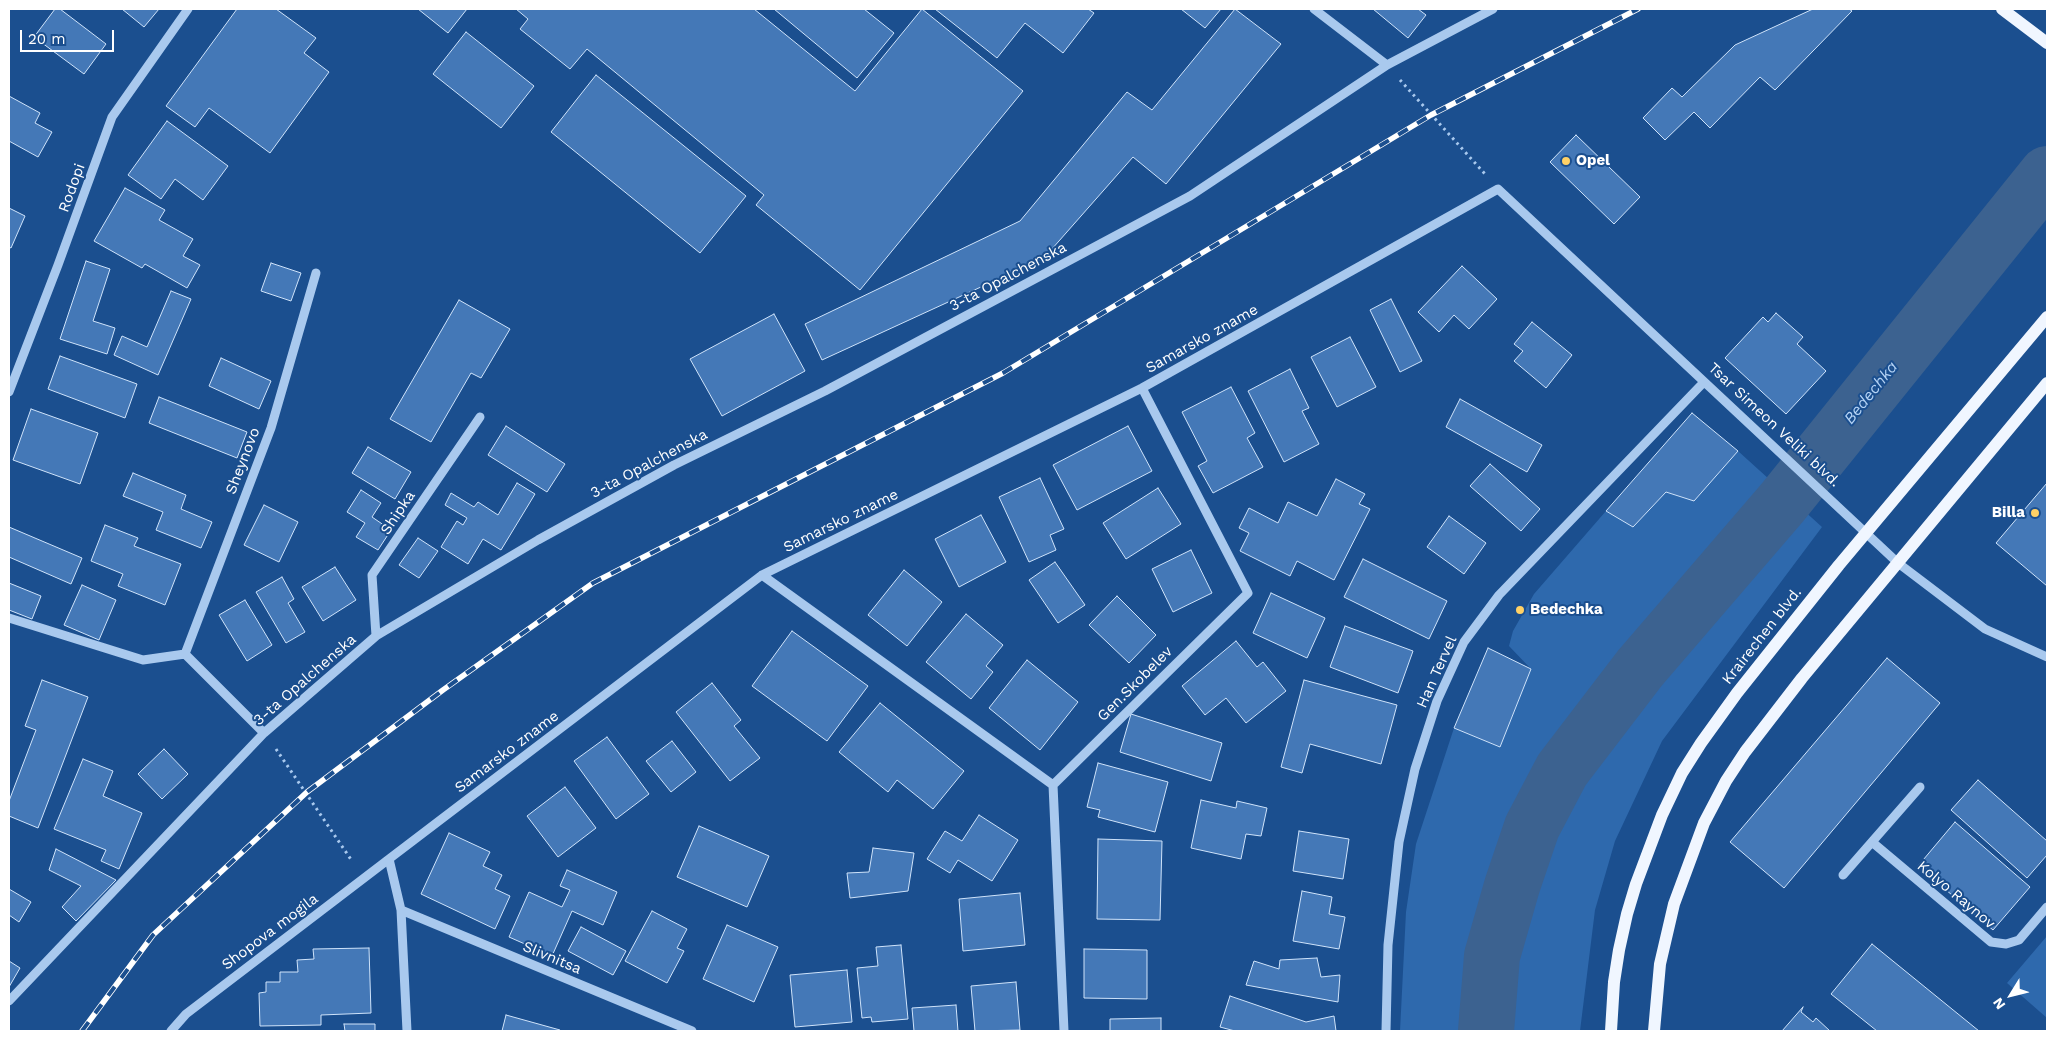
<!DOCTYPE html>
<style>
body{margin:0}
#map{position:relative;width:2056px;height:1040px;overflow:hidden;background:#1b4f8f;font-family:"Work Sans",sans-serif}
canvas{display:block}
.frame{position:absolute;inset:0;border:10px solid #fff;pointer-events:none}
.north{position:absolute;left:1986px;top:970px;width:50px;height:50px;-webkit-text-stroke:4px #1b4f8f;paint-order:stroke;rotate:234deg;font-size:14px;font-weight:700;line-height:20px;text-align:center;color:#fff}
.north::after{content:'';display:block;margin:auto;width:18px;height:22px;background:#fff;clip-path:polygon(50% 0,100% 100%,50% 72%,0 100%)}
.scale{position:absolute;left:20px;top:30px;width:94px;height:22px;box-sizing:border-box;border:2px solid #fff;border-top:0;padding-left:6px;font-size:15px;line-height:18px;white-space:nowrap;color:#fff;-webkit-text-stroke:4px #1b4f8f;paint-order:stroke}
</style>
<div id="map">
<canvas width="2056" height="1040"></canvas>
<div class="frame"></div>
<div class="north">N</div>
<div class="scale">20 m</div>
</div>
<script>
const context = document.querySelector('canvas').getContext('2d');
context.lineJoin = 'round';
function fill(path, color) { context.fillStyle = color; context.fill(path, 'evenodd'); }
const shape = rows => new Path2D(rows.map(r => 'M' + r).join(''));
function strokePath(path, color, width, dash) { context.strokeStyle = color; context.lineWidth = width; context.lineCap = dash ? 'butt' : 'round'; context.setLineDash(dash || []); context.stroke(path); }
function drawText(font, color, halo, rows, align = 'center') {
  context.font = font + ' "Work Sans",sans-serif'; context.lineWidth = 4; context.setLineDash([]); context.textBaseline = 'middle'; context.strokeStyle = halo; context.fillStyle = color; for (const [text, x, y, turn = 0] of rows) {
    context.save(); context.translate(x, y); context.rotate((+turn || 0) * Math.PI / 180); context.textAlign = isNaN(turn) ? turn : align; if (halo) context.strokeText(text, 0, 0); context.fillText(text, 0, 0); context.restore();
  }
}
fill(shape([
 [1738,451,1822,527,1662,741,1615,841,1595,910,1580,1031,1400,1031,1406,912,1416,844,1454,728,1500,747,1531,669,1509,646,1513,631,1534,594,1606,511,1633,527,1666,492,1694,501],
 [2047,936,2047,1018,2007,983]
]), '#2e69ad');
strokePath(shape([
 [1486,1031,1492,956,1512,886,1532,827,1562,770,1640,668,1782,503,2047,174]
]), '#3c6290', 56);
const building = shape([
 [55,9,60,9,106,44,84,74,34,37,55,9],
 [122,9,159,9,144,27,122,9],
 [237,9,276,9,316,38,304,53,329,72,270,153,209,108,195,127,166,106,237,9],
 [418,9,467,9,448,33,418,9],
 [516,9,754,9,855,91,922,9,1023,91,860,290,756,205,764,195,587,49,570,69,520,29,528,19,516,9],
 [774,9,864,9,894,33,857,78,774,9],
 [935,9,1088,9,1094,13,1063,53,1025,23,997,58,935,9],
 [1181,9,1221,9,1205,28,1181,9],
 [1235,9,1281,44,1166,184,1133,157,1044,258,822,360,805,324,1020,221,1127,92,1152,110,1235,9],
 [1373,9,1418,9,1426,15,1408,38,1373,9],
 [1813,9,1849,9,1852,11,1775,90,1760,77,1710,128,1694,112,1665,140,1643,118,1672,88,1682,97,1735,45,1813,9],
 [466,32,534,86,501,128,433,74,466,32],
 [596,75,746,196,700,253,551,132,596,75],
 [9,96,40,113,35,123,52,132,38,157,9,141,9,96],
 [167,121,228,166,203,200,175,179,161,199,128,175,167,121],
 [1576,135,1640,197,1614,224,1550,162,1576,135],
 [125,188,165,210,159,220,193,239,183,256,200,265,187,288,145,264,142,268,94,241,125,188],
 [9,208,25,216,11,248,9,247,9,208],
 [86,261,110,269,93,321,115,328,107,354,60,339,86,261],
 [271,263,301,273,291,301,261,291,271,263],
 [1462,266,1497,299,1469,329,1454,315,1439,332,1418,312,1462,266],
 [171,291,191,299,158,375,114,355,122,336,147,347,171,291],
 [1391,299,1422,361,1400,372,1370,310,1391,299],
 [459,300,510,329,481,378,471,373,431,442,390,419,459,300],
 [1776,313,1803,337,1797,344,1826,371,1786,414,1725,358,1763,317,1768,322,1776,313],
 [774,314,805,371,722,416,690,359,774,314],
 [1532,322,1572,355,1546,388,1514,361,1523,351,1514,344,1532,322],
 [1350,337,1376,387,1337,407,1311,357,1350,337],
 [60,356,137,384,125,418,48,389,60,356],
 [221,358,271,381,259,409,209,386,221,358],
 [1290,369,1309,408,1302,411,1319,444,1284,462,1248,391,1290,369],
 [1231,387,1255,433,1247,438,1263,467,1213,493,1198,466,1207,461,1182,412,1231,387],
 [159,397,247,432,237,458,149,423,159,397],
 [1460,399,1542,445,1527,472,1446,427,1460,399],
 [31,409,98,433,80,484,13,460,31,409],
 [1692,413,1738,451,1694,501,1666,492,1633,527,1606,511,1692,413],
 [506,426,565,464,547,492,488,455,506,426],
 [1128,426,1152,471,1077,510,1053,465,1128,426],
 [368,447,411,472,395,499,352,473,368,447],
 [1490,464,1540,509,1521,531,1470,486,1490,464],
 [133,473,186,495,181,509,212,522,201,548,156,530,163,512,123,496,133,473],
 [1040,478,1064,529,1050,535,1056,550,1029,562,999,497,1040,478],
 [1336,479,1365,494,1359,504,1370,509,1334,580,1297,561,1290,576,1240,551,1249,533,1239,528,1249,508,1278,523,1288,502,1317,516,1336,479],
 [517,483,535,494,501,550,483,539,468,564,441,547,457,521,463,525,467,518,445,505,451,493,474,507,478,502,498,515,517,483],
 [2047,483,2047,586,1996,543,2047,483],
 [1158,488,1181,524,1126,559,1103,523,1158,488],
 [361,490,381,503,372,517,391,530,378,550,356,537,365,523,347,512,361,490],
 [264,505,298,522,279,562,244,545,264,505],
 [981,515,1006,562,959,587,935,539,981,515],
 [1449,516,1486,543,1464,574,1427,547,1449,516],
 [105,525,138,538,134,546,181,564,165,605,118,586,123,574,91,561,105,525],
 [9,527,82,558,71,584,9,557,9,527],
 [418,538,438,551,419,578,399,565,418,538],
 [1191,550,1212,593,1173,612,1152,569,1191,550],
 [1363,559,1447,601,1429,639,1344,597,1363,559],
 [1055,562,1085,605,1058,623,1029,580,1055,562],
 [335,567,356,600,323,621,302,587,335,567],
 [904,570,942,602,907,646,868,615,904,570],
 [282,577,294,599,288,603,305,632,286,643,256,592,282,577],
 [9,583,41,596,32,619,9,610,9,583],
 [82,585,116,600,99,640,64,625,82,585],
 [1271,593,1325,618,1307,658,1253,633,1271,593],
 [1117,596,1156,635,1129,663,1089,625,1117,596],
 [245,600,272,645,247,661,219,615,245,600],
 [966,614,1003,645,986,666,993,672,971,699,926,662,966,614],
 [1345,626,1413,651,1398,693,1330,667,1345,626],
 [792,631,868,686,827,741,752,686,792,631],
 [1236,641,1257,667,1263,662,1286,691,1246,723,1226,698,1205,715,1182,686,1236,641],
 [1488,648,1531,669,1500,747,1454,728,1488,648],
 [1887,658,1940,703,1784,888,1730,842,1887,658],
 [1027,660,1078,702,1040,750,989,708,1027,660],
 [42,680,88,697,38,828,9,816,9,801,36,730,25,726,42,680],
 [1304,680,1397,705,1381,764,1310,744,1302,773,1281,767,1304,680],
 [712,683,741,720,734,726,760,758,730,781,676,712,712,683],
 [880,703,964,771,933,809,897,780,888,792,839,752,880,703],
 [1131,714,1222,743,1211,781,1120,752,1131,714],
 [607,737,649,794,616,819,574,761,607,737],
 [672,741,696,772,671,792,646,761,672,741],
 [164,749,188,774,162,799,138,774,164,749],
 [83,759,113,771,103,796,142,813,119,869,101,861,106,850,54,829,83,759],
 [1098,763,1168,782,1155,832,1098,817,1100,810,1087,807,1098,763],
 [1978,780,2047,841,2047,855,2027,878,1951,810,1978,780],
 [565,787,596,828,558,857,527,816,565,787],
 [1201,800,1236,808,1237,801,1267,808,1261,836,1246,834,1241,859,1191,848,1201,800],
 [979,815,1018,840,992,881,958,860,950,873,927,859,945,831,962,841,979,815],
 [1955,822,2030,887,1993,930,1918,866,1955,822],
 [699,826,769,856,747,907,677,877,699,826],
 [1299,831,1349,839,1343,879,1293,871,1299,831],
 [449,833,490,852,483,866,502,875,495,889,510,896,495,929,421,894,449,833],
 [1098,839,1162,841,1160,920,1097,919,1098,839],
 [873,848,914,853,908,891,850,898,847,873,869,872,873,848],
 [56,849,116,880,76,921,62,907,81,886,49,870,56,849],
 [567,870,617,892,603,925,572,911,552,956,509,937,529,892,562,907,570,890,560,886,567,870],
 [9,889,31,902,19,922,9,915,9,889],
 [1302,891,1332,897,1329,914,1345,917,1339,949,1293,941,1302,891],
 [1020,893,1025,945,963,951,959,899,1020,893],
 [652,911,687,929,677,948,684,951,667,983,625,961,652,911],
 [727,925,778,947,754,1002,703,979,727,925],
 [581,927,626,951,613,975,568,951,581,927],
 [1872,944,1979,1031,1877,1031,1831,994,1872,944],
 [901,945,908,1019,872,1022,871,1017,862,1018,857,968,878,966,876,947,901,945],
 [369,948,371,1013,321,1015,321,1025,260,1026,259,993,266,992,266,982,280,982,280,972,298,972,297,960,314,959,313,949,369,948],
 [1084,949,1147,950,1147,999,1084,998,1084,949],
 [1317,958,1321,977,1340,975,1338,1002,1246,985,1254,961,1279,969,1280,960,1317,958],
 [9,961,20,968,9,987,9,961],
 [847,970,852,1022,795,1027,790,975,847,970],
 [1016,982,1020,1030,975,1031,971,986,1016,982],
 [1230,996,1306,1022,1334,1016,1336,1031,1235,1031,1220,1027,1230,996],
 [956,1005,958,1031,914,1031,912,1008,956,1005],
 [1803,1007,1801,1012,1813,1022,1816,1018,1830,1031,1782,1031,1803,1007],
 [506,1015,560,1030,560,1031,502,1031,506,1015],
 [1161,1018,1161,1031,1110,1031,1110,1019,1161,1018],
 [344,1024,375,1024,375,1031,345,1031,344,1024]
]);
fill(building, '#4478b7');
strokePath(building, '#cfe3fa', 1);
strokePath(shape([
 [1400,80,1485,174],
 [276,749,352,861]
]), '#a9c9ee', 3, [2.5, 4]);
strokePath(shape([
 [1314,9,1387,65],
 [9,392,58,265,112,117,188,9],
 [762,575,1053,785],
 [9,618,143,660,185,654,264,733],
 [376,636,372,575,480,417],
 [185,654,271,428,316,273],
 [1872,842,1991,942,2006,944,2019,940,2047,907],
 [1843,875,1920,787],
 [401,910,692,1031],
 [9,1001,264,733,376,636,538,540,674,465,825,391,1190,196,1387,65,1493,9],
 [171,1031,186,1014,389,859],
 [407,1031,401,910,389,859,762,575,1142,388,1498,189,1898,563,1985,629,2047,657],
 [1064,1031,1053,785,1248,593,1142,388],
 [1386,1031,1388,945,1399,842,1415,769,1437,701,1464,642,1499,595,1704,382]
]), '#a9c9ee', 9);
strokePath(shape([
 [2002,9,2047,43],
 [1611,1031,1614,982,1619,950,1627,914,1636,884,1662,815,1682,773,1701,743,1737,693,1839,565,2047,317],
 [1654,1031,1660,964,1674,904,1704,823,1726,781,1745,752,1802,678,2047,383]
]), '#f0f6ff', 12);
const rail = shape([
 [82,1031,153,935,307,792,443,690,593,583,1003,373,1431,115,1638,9]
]);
strokePath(rail, '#fff', 5.5);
strokePath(rail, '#1b4f8f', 4, [11]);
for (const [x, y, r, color] of [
 [1566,161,5,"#ffd166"],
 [2035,513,5,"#ffd166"],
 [1520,610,5,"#ffd166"]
]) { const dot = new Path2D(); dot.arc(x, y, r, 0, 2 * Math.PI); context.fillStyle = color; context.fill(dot); strokePath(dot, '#1b4f8f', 2); }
drawText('bold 15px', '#fff', '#1b4f8f', [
 ["Opel",1576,161],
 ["Billa",2025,513,"right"],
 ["Bedechka",1530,610]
], 'left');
drawText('15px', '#fff', '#1b4f8f', [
 ["Rodopi",72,188,-70],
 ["3-ta Opalchenska",1008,277,-28],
 ["Samarsko zname",1202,339,-29],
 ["Tsar Simeon Veliki blvd.",1774,425,43],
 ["Sheynovo",243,461,-69],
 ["3-ta Opalchenska",649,464,-28],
 ["Shipka",398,513,-56],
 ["Samarsko zname",841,521,-26],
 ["Krairechen blvd.",1762,636,-52],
 ["Han Tervel",1437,672,-66],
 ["3-ta Opalchenska",305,680,-41],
 ["Gen.Skobelev",1135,684,-45],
 ["Samarsko zname",507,752,-37],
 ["Kolyo Raynov",1956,895,40],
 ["Shopova mogila",270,932,-37],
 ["Slivnitsa",552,958,23]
]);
drawText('italic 16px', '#b5d3f5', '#1b4f8f', [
 ["Bedechka",1871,393,-51]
]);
</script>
